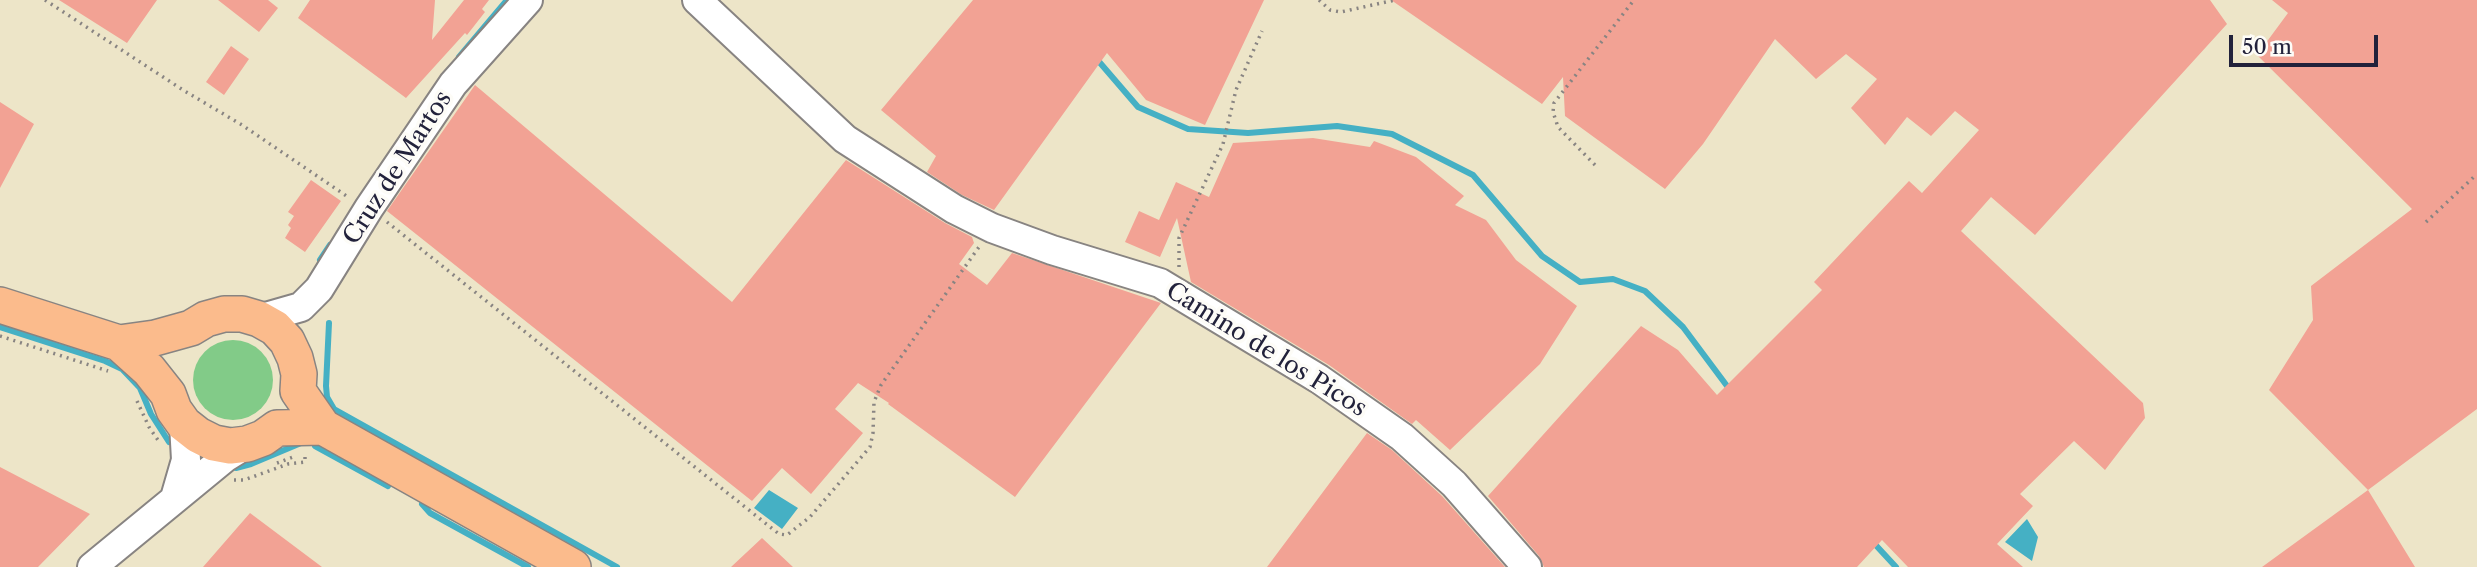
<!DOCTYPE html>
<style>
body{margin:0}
#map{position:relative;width:2477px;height:567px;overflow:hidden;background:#ede5c8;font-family:"Libre Caslon Text",serif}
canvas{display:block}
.scale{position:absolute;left:2229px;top:35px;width:149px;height:32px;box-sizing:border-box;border:4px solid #22223b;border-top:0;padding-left:9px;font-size:21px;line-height:24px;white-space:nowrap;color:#22223b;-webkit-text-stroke:5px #fdfcf7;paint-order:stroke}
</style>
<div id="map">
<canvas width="2477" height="567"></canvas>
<div class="scale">50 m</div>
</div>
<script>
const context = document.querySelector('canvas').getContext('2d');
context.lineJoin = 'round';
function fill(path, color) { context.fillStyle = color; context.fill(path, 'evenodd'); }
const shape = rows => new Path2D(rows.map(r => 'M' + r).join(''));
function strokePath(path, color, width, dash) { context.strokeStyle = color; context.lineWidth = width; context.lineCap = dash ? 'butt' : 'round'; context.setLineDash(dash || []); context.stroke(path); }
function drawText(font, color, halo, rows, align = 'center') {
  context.font = font + ' "Libre Caslon Text",serif'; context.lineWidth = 7; context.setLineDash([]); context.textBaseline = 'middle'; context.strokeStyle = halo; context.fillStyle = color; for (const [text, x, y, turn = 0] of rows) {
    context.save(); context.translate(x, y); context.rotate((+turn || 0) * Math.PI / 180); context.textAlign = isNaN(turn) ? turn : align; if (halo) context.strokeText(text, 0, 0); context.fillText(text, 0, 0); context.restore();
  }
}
fill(shape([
 '193 380a40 40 0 1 1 80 0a40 40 0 1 1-80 0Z'
]), '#82cb88');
fill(shape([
 [769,490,798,508,782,529,754,508],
 [2027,519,2038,537,2032,561,2005,542]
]), '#45b0c4');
strokePath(shape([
 [459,57,507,0],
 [1095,57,1138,107,1188,129,1248,133,1337,126,1392,134,1473,175,1542,256,1580,282,1613,279,1645,291,1683,327,1730,390],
 [320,260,330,245],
 [329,323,326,386,327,397,334,409,617,567],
 [0,327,105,361,122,369,140,388,151,414,169,442],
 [315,446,388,486],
 [236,468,251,464,301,443],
 [422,504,430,513,528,567],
 [1871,540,1896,567]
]), '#45b0c4', 6);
fill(shape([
 [59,0,157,0,127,43],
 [218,0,268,0,278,8,259,32],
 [310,0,435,0,432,40,464,0,489,0,482,9,485,12,467,35,465,33,406,98,298,18],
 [973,0,1264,0,1205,125,1146,100,1107,53,994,210,962,195,927,172,936,156,881,110],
 [1391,0,2210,0,2227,24,2035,235,1991,197,1961,231,2143,403,2145,418,2105,470,2074,441,2020,494,2033,506,1997,544,2023,567,1908,567,1882,540,1857,567,1544,567,1539,556,1488,496,1641,326,1678,350,1717,395,1822,290,1814,282,1909,181,1922,193,1979,130,1955,111,1931,136,1907,117,1885,145,1851,108,1877,79,1846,54,1816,79,1775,39,1703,144,1665,189,1565,116,1563,77,1542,104],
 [2272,0,2477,0,2477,409,2368,490,2269,390,2313,320,2311,286,2412,209,2257,55,2288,13],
 [231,46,249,59,224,95,206,82],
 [475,85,732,302,846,160,945,223,972,237,974,243,959,264,987,285,1012,253,1161,303,1015,497,888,404,889,403,858,383,835,409,863,433,811,494,782,468,752,501,387,211],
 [0,102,34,124,0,188],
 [1313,138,1370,147,1374,141,1416,157,1464,196,1455,205,1486,220,1516,260,1577,306,1540,364,1450,450,1416,420,1412,424,1329,365,1191,282,1177,218,1160,257,1125,242,1139,211,1159,220,1176,182,1209,197,1233,143],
 [311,180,341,201,305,252,285,238,291,228,288,225,294,216,288,212],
 [1367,433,1392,450,1442,496,1505,567,1267,567],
 [0,467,90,514,38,567,0,567],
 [2368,490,2415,567,2262,567],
 [250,513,322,567,203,567],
 [762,538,793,567,731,567]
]), '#f2a294');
const minor = shape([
 [697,0,845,139,954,209,992,228,1052,250,1160,283,1319,379,1402,437,1454,484,1527,567],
 [259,319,301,307,319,289,369,208,453,84,528,0],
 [175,498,186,460,184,424],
 [92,567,226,457,247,444]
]);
const major = shape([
 [0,305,119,343,149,370,168,394,174,410,184,424,198,435,214,443,230,446,247,444,263,438,277,428,323,427],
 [119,343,155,338,191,328,206,319,224,314,242,314,259,319,275,328,287,341,295,358,299,374,298,391,323,427,573,567]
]);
strokePath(minor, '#888482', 32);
strokePath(major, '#888482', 38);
strokePath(shape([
 [45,0,183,90,242,125,348,197],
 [1319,0,1330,10,1341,12,1395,0],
 [1595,165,1558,127,1553,112,1554,103,1634,0],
 [387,222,779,534,787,535,810,517,870,447,873,433,874,402,881,385,979,247],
 [2426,222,2477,174],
 [1179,267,1179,238,1223,144,1236,90,1262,31],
 [0,336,108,371],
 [137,401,149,427,160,443],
 [277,463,296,456],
 [234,480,244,480,288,464,305,462,305,455]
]), '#888482', 3.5, [2, 5]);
strokePath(minor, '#fff', 28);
strokePath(major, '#fbbb8c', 35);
drawText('24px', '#22223b', '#fdfcf7', [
 ["Cruz de Martos",398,168,-57],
 ["Camino de los Picos",1266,350,32]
]);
</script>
